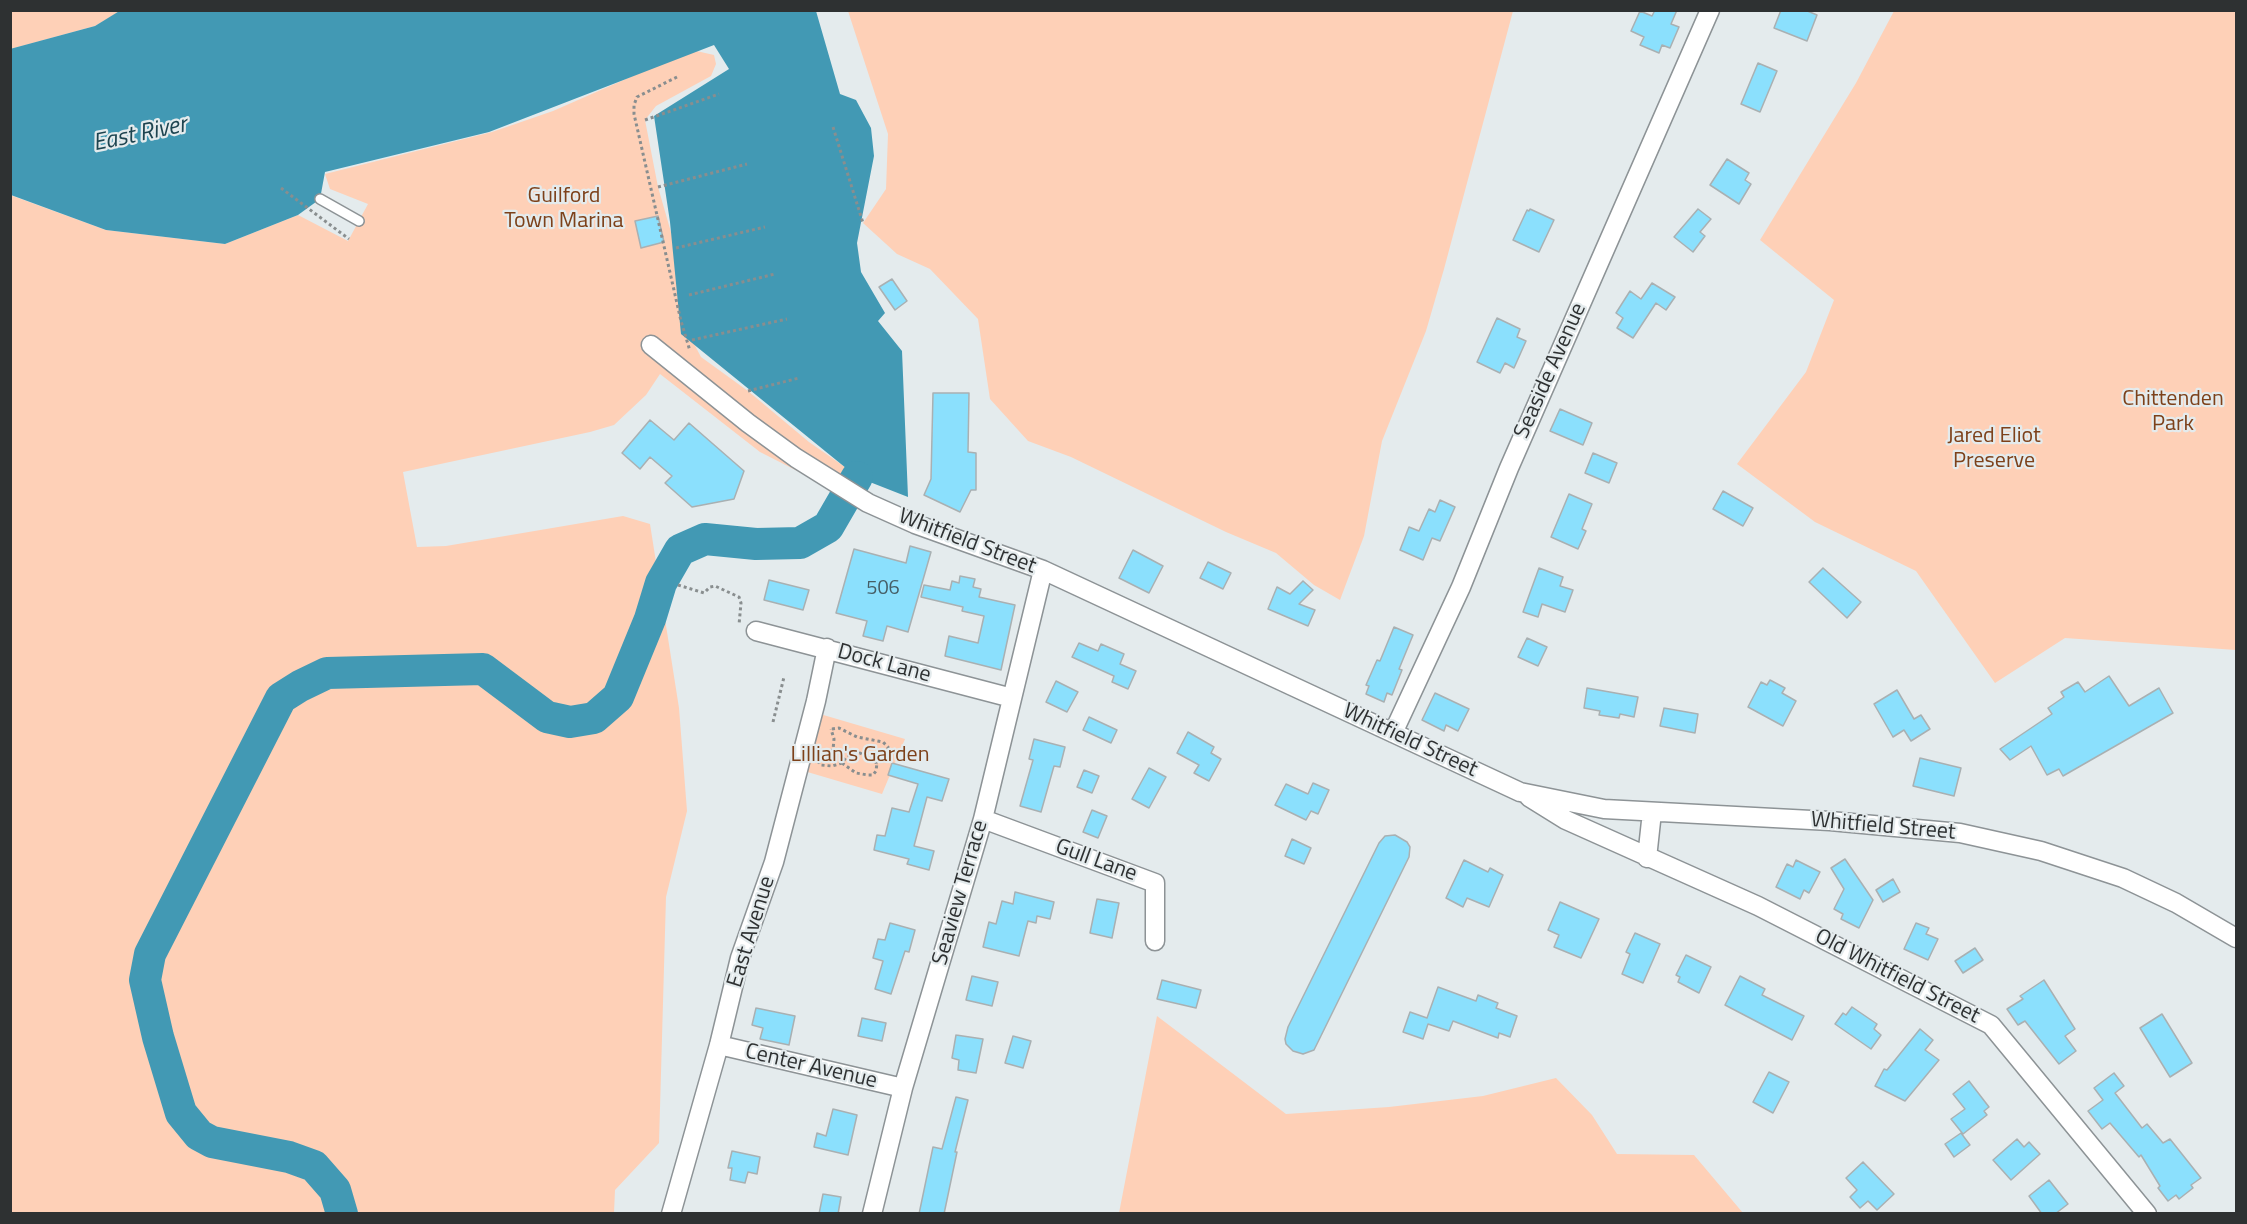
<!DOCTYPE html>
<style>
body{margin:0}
#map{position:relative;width:2247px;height:1224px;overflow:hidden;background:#e4ebed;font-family:"Titillium Web",sans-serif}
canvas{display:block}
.frame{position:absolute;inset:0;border:12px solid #2e3132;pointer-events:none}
</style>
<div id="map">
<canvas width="2247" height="1224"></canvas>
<div class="frame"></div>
</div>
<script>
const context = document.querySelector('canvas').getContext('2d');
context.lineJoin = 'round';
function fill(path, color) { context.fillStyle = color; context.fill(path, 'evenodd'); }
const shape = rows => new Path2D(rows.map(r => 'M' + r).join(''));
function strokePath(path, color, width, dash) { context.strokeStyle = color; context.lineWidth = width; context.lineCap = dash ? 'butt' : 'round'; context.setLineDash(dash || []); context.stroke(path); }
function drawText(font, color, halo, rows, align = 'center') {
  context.font = font + ' "Titillium Web",sans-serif'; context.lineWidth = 4.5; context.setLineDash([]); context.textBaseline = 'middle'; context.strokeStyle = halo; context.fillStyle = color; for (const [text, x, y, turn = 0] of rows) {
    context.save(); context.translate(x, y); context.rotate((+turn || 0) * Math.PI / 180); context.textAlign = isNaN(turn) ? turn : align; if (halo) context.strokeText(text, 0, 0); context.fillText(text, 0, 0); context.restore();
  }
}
fill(shape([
 [11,11,121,11,95,26,11,49],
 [848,11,1513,11,1444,269,1426,331,1382,441,1364,536,1340,600,1314,585,1276,553,1226,532,1071,457,1028,441,990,399,978,319,930,269,897,254,863,223,886,189,888,134],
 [1894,11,2236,11,2236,650,2065,638,1995,683,1916,571,1815,522,1737,464,1806,372,1834,300,1760,240,1856,83],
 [692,50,714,55,716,64,711,76,656,106,645,120,658,187,689,295,692,340,701,357,748,391,809,442,845,467,831,488,760,452,660,374,646,395,614,425,590,432,403,472,417,547,446,546,623,516,650,524,679,708,687,811,666,897,659,1143,615,1190,614,1213,11,1213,10,195,106,230,225,244,298,215,348,241,368,204,330,189,325,174,492,132,553,111],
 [820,714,905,739,882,794,804,771],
 [1157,1016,1286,1114,1389,1107,1483,1096,1556,1078,1592,1115,1617,1154,1694,1155,1743,1213,1119,1213]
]), '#fed0b7');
fill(shape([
 [121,10,816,11,840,94,856,100,871,128,874,156,857,243,861,272,885,313,878,321,902,351,908,497,857,477,681,334,670,222,654,116,729,69,714,45,489,132,325,172,320,199,298,215,225,244,106,230,11,195,10,49,95,26]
]), '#4299b4');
strokePath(shape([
 [342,1214,335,1190,314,1166,289,1157,212,1142,199,1135,181,1113,158,1037,145,980,150,954,281,698,300,686,327,673,483,669,547,717,570,722,594,718,618,697,650,619,661,583,680,550,705,539,756,544,800,543,828,527,857,477]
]), '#4299b4', 32);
const building = shape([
 [1655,10,1677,10,1671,24,1679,27,1670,48,1662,45,1659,53,1640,45,1644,37,1631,31,1640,11,1652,16,1655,10],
 [1781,10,1805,10,1817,15,1807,41,1774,28,1781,10],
 [1758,63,1777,71,1760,112,1741,104,1758,63],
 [1727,159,1749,173,1745,180,1751,184,1739,204,1710,185,1727,159],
 [1530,209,1554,220,1539,252,1513,240,1527,210,1529,211,1530,209],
 [1698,209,1711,219,1700,232,1705,236,1693,252,1674,237,1698,209],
 [658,216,664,242,641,248,635,221,658,216],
 [892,279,907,301,895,310,879,287,892,279],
 [1652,283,1675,297,1666,310,1656,303,1633,338,1617,328,1623,318,1616,313,1630,291,1641,299,1652,283],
 [1497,318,1520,329,1517,337,1526,341,1514,368,1505,363,1500,373,1477,362,1497,318],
 [933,393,969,393,968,452,976,453,976,490,971,490,960,512,924,495,931,479,933,393],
 [1560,409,1592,423,1583,445,1550,431,1560,409],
 [650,420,674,440,689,423,744,471,734,499,692,507,665,483,672,476,650,457,640,469,622,453,650,420],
 [1593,453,1617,463,1609,483,1585,473,1593,453],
 [1723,491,1753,508,1743,526,1713,509,1723,491],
 [1569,494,1592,504,1582,529,1586,531,1578,549,1551,537,1569,494],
 [1440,500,1455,507,1440,541,1432,538,1423,560,1400,550,1409,527,1419,531,1429,509,1435,512,1440,500],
 [910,546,931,552,908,632,887,626,883,641,863,636,867,621,836,613,854,549,906,563,910,546],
 [1133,550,1163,566,1149,593,1119,578,1133,550],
 [1208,562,1231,573,1223,589,1200,578,1208,562],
 [1539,568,1563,577,1560,586,1573,590,1565,612,1542,604,1538,617,1523,612,1539,568],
 [1823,568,1861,602,1847,618,1809,582,1823,568],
 [960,576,975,579,973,587,981,589,979,597,1015,605,1001,670,945,656,949,636,978,643,984,616,962,611,963,607,921,597,924,585,950,590,952,581,959,583,960,576],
 [769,580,809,590,803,610,764,600,769,580],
 [1303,581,1313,590,1299,604,1315,610,1308,626,1268,609,1277,587,1290,594,1303,581],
 [1394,627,1413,635,1399,669,1402,670,1392,695,1387,693,1384,702,1366,694,1369,686,1366,685,1377,660,1380,661,1394,627],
 [1527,638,1547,647,1538,666,1518,657,1527,638],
 [1079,643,1098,651,1101,644,1124,654,1120,664,1136,671,1128,689,1112,682,1114,676,1072,657,1079,643],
 [2109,676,2129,706,2159,688,2173,713,2063,776,2059,769,2047,775,2031,746,2010,760,2000,749,2052,714,2048,708,2064,697,2061,692,2078,682,2085,692,2109,676],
 [1770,680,1785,688,1782,693,1796,701,1783,726,1748,707,1761,682,1767,685,1770,680],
 [1056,681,1078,692,1067,712,1046,702,1056,681],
 [1587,688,1638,697,1634,717,1620,714,1619,718,1599,715,1600,711,1584,708,1587,688],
 [1897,690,1914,719,1921,715,1930,729,1911,741,1904,730,1893,737,1874,704,1897,690],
 [1435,693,1469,709,1458,731,1446,725,1444,731,1422,720,1435,693],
 [1664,708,1698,714,1695,733,1660,726,1664,708],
 [1089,717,1117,730,1111,743,1083,730,1089,717],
 [1188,732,1214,747,1211,753,1221,759,1209,781,1194,773,1199,765,1177,753,1188,732],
 [1034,739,1065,747,1060,767,1054,766,1041,812,1020,806,1033,760,1029,759,1034,739],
 [1920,758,1961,768,1954,796,1913,786,1920,758],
 [892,763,949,779,942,801,927,797,914,846,934,851,929,870,907,864,909,859,874,850,877,835,885,836,892,808,909,812,918,784,888,775,892,763],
 [1149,768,1166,777,1149,808,1132,799,1149,768],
 [1084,770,1099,776,1092,793,1077,787,1084,770],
 [1313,783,1329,790,1318,814,1311,811,1306,820,1275,805,1286,784,1308,794,1313,783],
 [1092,810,1107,816,1098,838,1083,832,1092,810],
 [1395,835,1407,842,1410,847,1409,857,1314,1050,1303,1054,1293,1051,1286,1044,1285,1039,1288,1027,1379,843,1385,836,1395,835],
 [1292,839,1311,848,1304,864,1285,856,1292,839],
 [1845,859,1873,900,1859,928,1841,919,1843,914,1834,909,1844,889,1831,868,1845,859],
 [1464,860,1488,872,1490,868,1503,875,1489,907,1467,898,1463,907,1446,898,1464,860],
 [1796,860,1820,872,1809,893,1804,890,1800,899,1776,887,1787,864,1793,867,1796,860],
 [1893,879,1900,892,1883,902,1876,890,1893,879],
 [1015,892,1054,902,1050,919,1037,916,1036,923,1028,921,1019,956,983,947,989,922,996,924,1002,901,1013,904,1015,892],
 [1097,899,1119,903,1112,938,1090,933,1097,899],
 [1560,902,1599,919,1581,958,1554,947,1559,935,1548,930,1560,902],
 [890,923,915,930,909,952,905,951,891,994,875,989,883,961,873,958,878,939,885,940,890,923],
 [1916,923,1929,928,1926,934,1938,939,1928,960,1904,949,1916,923],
 [1635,933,1660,944,1643,983,1622,974,1630,954,1626,952,1635,933],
 [1975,948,1983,960,1963,973,1955,961,1975,948],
 [1686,955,1711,967,1699,993,1678,982,1680,977,1676,975,1686,955],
 [972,976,998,982,992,1006,966,1000,972,976],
 [1740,976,1765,989,1762,995,1804,1016,1792,1040,1725,1005,1740,976],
 [1162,980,1201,990,1196,1008,1157,999,1162,980],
 [2044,980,2075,1029,2065,1036,2076,1051,2059,1064,2025,1021,2018,1025,2007,1009,2023,999,2020,996,2044,980],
 [1438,987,1476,1001,1478,995,1498,1003,1496,1008,1517,1016,1510,1037,1499,1033,1498,1038,1453,1021,1449,1031,1428,1024,1423,1039,1403,1032,1410,1012,1427,1018,1438,987],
 [1852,1007,1877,1024,1874,1029,1881,1035,1871,1049,1835,1024,1843,1013,1846,1015,1852,1007],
 [756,1008,795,1016,789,1045,760,1039,763,1028,752,1025,756,1008],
 [2162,1014,2192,1063,2170,1077,2140,1028,2162,1014],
 [862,1018,886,1023,882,1041,858,1036,862,1018],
 [1920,1029,1933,1040,1925,1050,1939,1060,1905,1101,1875,1086,1884,1069,1887,1070,1920,1029],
 [956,1035,983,1039,976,1073,958,1070,959,1060,952,1058,956,1035],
 [1013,1036,1031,1041,1023,1068,1005,1063,1013,1036],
 [1769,1072,1789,1082,1773,1113,1753,1102,1769,1072],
 [2114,1073,2124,1086,2115,1093,2142,1128,2147,1124,2163,1143,2170,1139,2201,1178,2191,1185,2193,1188,2179,1199,2176,1195,2168,1201,2158,1188,2160,1186,2141,1155,2139,1157,2110,1123,2102,1129,2088,1111,2103,1100,2094,1088,2114,1073],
 [1969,1081,1989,1107,1984,1111,1987,1115,1963,1134,1951,1119,1965,1109,1953,1094,1969,1081],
 [956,1097,968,1100,955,1152,957,1152,944,1214,919,1214,933,1147,942,1149,956,1097],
 [833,1109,857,1115,848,1155,814,1147,817,1133,826,1136,833,1109],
 [1961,1133,1970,1145,1954,1157,1945,1144,1961,1133],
 [2017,1139,2024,1147,2029,1142,2040,1154,2011,1180,1993,1160,2017,1139],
 [732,1151,760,1157,757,1174,748,1172,745,1183,730,1180,732,1168,728,1168,732,1151],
 [1863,1162,1894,1194,1877,1210,1868,1201,1860,1208,1850,1197,1857,1190,1846,1178,1863,1162],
 [2049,1180,2068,1204,2055,1214,2042,1214,2029,1196,2049,1180],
 [823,1194,841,1197,838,1214,819,1214,823,1194]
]);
fill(building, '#8be0fd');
strokePath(building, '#a9b0b2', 1.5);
const lane = shape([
 [320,199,359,221]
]);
const street = shape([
 [651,345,748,423,796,458,868,503,915,524,1043,570,1520,792,1604,809,1830,821,1960,833,2041,851,2123,878,2176,903,2236,938],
 [756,631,1012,698],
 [1393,733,1461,587,1509,468,1710,10],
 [1529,797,1566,820,1758,906,1991,1025,2147,1214],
 [983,819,1155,883,1155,941],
 [1647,858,1652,812],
 [719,1045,903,1088],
 [671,1214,719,1045,740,958,774,862,816,701,827,648],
 [872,1214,903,1088,983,819,1043,570]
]);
strokePath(lane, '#8d9396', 12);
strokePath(street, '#8d9396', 21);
strokePath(shape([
 [677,77,637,97,634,105,634,114,681,321,690,351],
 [645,120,719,94],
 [833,127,863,223],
 [658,187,747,164],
 [281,188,349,239],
 [676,248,765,227],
 [689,295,775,274],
 [692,340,787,319],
 [748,391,799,378],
 [678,585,704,593,710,587,715,586,739,597,741,603,739,625],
 [773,722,784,677],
 [832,729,839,728,857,737,883,742,888,747,888,759,877,763],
 [819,755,833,750,834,739,831,729],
 [818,761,820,765,832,766,842,763,847,756,860,753,877,763],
 [842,763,856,773,868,775,873,775,876,771,877,763]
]), '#898e8f', 3, [3, 3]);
strokePath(lane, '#fff', 9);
strokePath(street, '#fff', 18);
drawText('20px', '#455d65', null, [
 ["506",883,589]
]);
drawText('22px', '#7d411a', '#e4ebed', [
 ["Guilford",564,197],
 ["Town Marina",564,222],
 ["Chittenden",2173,400],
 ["Park",2173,425],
 ["Jared Eliot",1994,437],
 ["Preserve",1994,462],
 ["Lillian's Garden",860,756]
]);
drawText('22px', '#2e3132', '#e4ebed', [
 ["Seaside Avenue",1551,371,-66],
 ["Whitfield Street",967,542,21],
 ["Dock Lane",884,664,15],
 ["Whitfield Street",1410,741,25],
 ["Whitfield Street",1883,827,5],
 ["Gull Lane",1096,861,20],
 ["Seaview Terrace",961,893,-74],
 ["East Avenue",752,932,-73],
 ["Old Whitfield Street",1897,977,27],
 ["Center Avenue",811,1067,13]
]);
drawText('italic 24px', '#1d4450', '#e4ebed', [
 ["East River",140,135,-12]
]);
</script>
